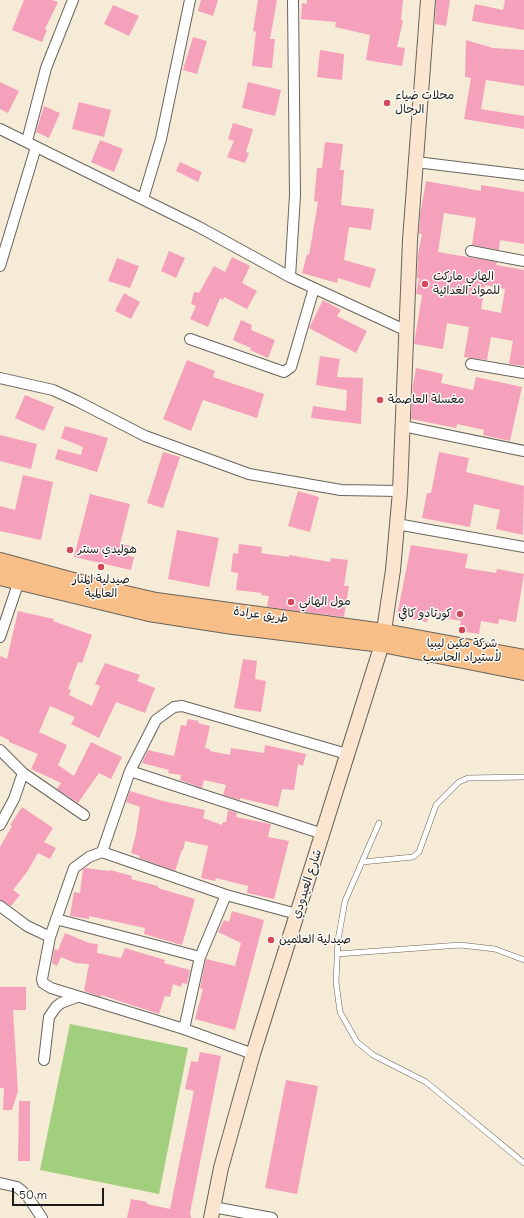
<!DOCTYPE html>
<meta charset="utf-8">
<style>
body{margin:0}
#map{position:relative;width:524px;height:1218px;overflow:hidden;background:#f5ebd6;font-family:Delius,sans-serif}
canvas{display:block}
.scale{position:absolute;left:12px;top:1188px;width:92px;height:18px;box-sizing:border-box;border:2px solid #1c1c1c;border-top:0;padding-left:5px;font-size:12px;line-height:14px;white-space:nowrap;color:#1c1c1c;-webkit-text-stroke:3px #fdfcf7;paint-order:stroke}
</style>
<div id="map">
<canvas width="524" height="1218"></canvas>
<div class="scale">50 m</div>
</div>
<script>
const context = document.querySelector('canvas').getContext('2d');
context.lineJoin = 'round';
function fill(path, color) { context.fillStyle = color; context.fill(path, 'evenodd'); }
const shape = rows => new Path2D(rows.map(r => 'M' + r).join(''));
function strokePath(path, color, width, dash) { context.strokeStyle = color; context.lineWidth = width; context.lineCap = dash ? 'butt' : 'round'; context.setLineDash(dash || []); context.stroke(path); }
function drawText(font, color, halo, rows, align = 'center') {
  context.font = font + ' Delius,"Playpen Sans Arabic",sans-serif'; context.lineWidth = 3; context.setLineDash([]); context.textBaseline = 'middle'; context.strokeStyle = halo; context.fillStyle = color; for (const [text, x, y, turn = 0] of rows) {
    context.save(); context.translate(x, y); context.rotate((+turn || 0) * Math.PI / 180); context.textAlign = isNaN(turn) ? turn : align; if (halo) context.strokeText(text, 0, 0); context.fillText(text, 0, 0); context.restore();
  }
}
fill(shape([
 [70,1024,188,1048,159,1194,40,1170]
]), '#a1cf7d');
fill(shape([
 [24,0,52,0,58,2,45,29,47,30,42,42,12,30],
 [201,0,218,0,213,16,198,11],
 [258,0,277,0,270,39,275,39,272,68,252,66,256,32,253,31],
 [307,0,403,0,401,20,403,21,397,47,405,48,402,66,366,60,370,35,335,27,336,22,301,19,302,3,307,4],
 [436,0,450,0,446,26,435,24],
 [505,0,524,0,524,30,472,21,475,4,503,10],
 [113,5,139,16,129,36,104,24],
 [193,37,207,41,197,74,183,70],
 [466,40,493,48,524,50,524,86,486,80,481,109,524,116,524,129,464,119,471,78,465,77],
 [320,50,344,54,342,80,317,77],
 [0,82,19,91,8,113,0,109],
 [248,82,281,90,275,116,242,108],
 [79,102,111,110,104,137,72,129],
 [44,106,60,113,49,138,36,132],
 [233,123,253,129,246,152,249,153,245,163,227,157,234,141,228,139],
 [100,140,123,149,114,172,91,162],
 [325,142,343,144,340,170,344,170,341,205,374,209,371,230,349,227,344,260,376,269,370,288,338,278,337,283,302,273,307,254,309,255,318,202,314,201,317,168,322,168],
 [180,162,202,172,198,182,176,171],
 [426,181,481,191,481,185,524,192,524,244,500,240,499,250,472,245,476,218,444,213,438,252,497,262,496,265,524,270,524,366,509,364,513,341,491,337,487,360,464,357,469,327,447,323,443,349,414,344,422,295,416,294,419,279,417,278,418,254,422,234,419,234,420,215],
 [485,285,505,289,501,313,481,309],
 [169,251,185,258,176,278,161,271],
 [232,257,250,266,242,283,257,291,247,309,224,297,223,300,220,298,208,327,190,319,196,306,191,304,194,292,199,293,214,266,225,272],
 [117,258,139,266,130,288,108,281],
 [124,293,140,302,131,319,115,311],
 [323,300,341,310,337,316,367,331,356,353,309,328],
 [241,320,252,325,251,330,275,340,268,358,250,350,251,348,233,340],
 [320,356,340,359,337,377,363,378,361,424,311,418,313,406,346,411,347,390,316,385],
 [187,360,215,371,213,377,264,394,257,418,203,400,191,431,163,419],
 [416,368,443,374,441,383,473,390,476,377,522,387,510,441,483,435,484,430,457,424,456,428,411,419,413,385],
 [25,395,54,407,44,431,15,418],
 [65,426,108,438,97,472,55,459,58,449,81,455,83,447,61,438],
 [0,435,37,444,31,469,0,461],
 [163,452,180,457,163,508,147,503],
 [439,452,469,458,466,472,524,486,523,535,496,529,500,510,474,504,470,527,422,518,427,493,431,493],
 [23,475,53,482,41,540,0,531,0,506,15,510],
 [298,491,319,497,310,532,288,526],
 [90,494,130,504,120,544,131,546,129,556,134,557,131,570,74,557],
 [177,530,219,538,209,587,168,579],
 [239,544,262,547,261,553,289,557,289,555,330,562,331,558,348,560,344,586,349,586,344,617,267,607,269,596,261,595,262,593,236,590,238,573,231,572,233,553,238,554],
 [411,545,468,554,465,568,496,573,497,569,524,574,516,622,499,619,498,624,481,621,479,634,459,631,461,621,429,615,427,622,397,616],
 [18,611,54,619,53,621,92,635,82,663,78,662,68,689,71,690,69,695,92,706,100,686,95,684,105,663,140,675,137,681,155,688,145,713,116,702,99,738,71,724,75,717,50,706,39,732,67,745,58,765,74,776,91,742,122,757,111,779,99,773,78,803,57,789,61,783,31,769,38,754,9,742,9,740,0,736,0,656,7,659],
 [243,659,257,661,255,679,266,681,261,712,234,708],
 [188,719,199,721,198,723,210,726,205,748,210,749,210,751,230,755,231,748,264,753,265,745,306,754,303,766,298,764,294,790,282,789,278,807,240,798,240,800,223,795,226,785,204,780,202,788,180,780,181,775,168,773,169,770,142,763,148,750,174,756,181,725,186,726],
 [130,791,163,801,205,810,203,818,222,825,223,822,226,822,228,810,237,813,236,817,271,824,268,837,289,841,274,899,247,893,248,886,216,878,215,881,201,878,208,846,185,841,183,850,182,850,175,871,139,858,140,856,131,853,136,834,140,807,126,802],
 [22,807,53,828,44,842,56,848,50,859,38,853,27,872,13,890,20,895,11,906,0,900,0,847,12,826,10,825],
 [86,868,109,871,110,870,132,876,131,879,158,886,158,888,195,899,182,945,144,934,145,928,89,916,89,919,70,916,74,892,80,893,83,869],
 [232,911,264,920,235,1030,195,1019,203,989,200,988,206,959,235,966,241,943,218,932,224,920,229,922],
 [65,933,89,943,98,944,97,953,121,958,125,948,165,960,164,963,190,970,187,984,182,983,181,987,173,984,170,997,165,996,159,1014,101,995,101,997,84,991,89,964,75,963,61,957,57,966,52,963,54,949,58,950],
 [0,987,26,987,26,1010,13,1010,18,1091,12,1110,3,1110,4,1088,0,1088],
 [200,1052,221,1056,190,1213,191,1218,127,1218,131,1199,147,1202,147,1204,170,1209,194,1091,185,1089,191,1061,198,1062],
 [286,1080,318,1086,297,1194,265,1188],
 [19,1101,30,1101,30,1161,18,1161]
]), '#f6a1bb');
const lane = shape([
 [379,823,345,901,338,940,336,982,340,1012,357,1042,373,1055,426,1082,524,1163],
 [362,862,413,857,419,852,436,805,459,782,468,778,524,777],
 [337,954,460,945,495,949,524,960]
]);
const street = shape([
 [0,129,199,227,290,277,407,331],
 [27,141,46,68,73,0],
 [416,162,524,175],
 [143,199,161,139,190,0],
 [471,251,524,261],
 [0,266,36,147],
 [290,277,295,195,293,0],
 [190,339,284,372,291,367,314,288],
 [471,364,524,373],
 [0,378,53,390,77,401,145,436,249,474,341,490,400,491],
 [403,426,524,451],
 [397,524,524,547],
 [0,637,19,581],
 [0,750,23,773,14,799,0,825],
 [130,771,323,834],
 [23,773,84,815],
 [102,852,130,771,156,720,174,707,182,706,347,754],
 [0,906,27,926,50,937,42,979,43,983,51,988,184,1029,253,1054],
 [56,919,200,957],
 [50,937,74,868,89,857,102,852,226,895],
 [184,1029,200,957,226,895,297,914],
 [44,1060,49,1017,56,1007,61,1003,77,997],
 [0,1183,17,1187,22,1191,28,1197,42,1218],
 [213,1207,272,1218]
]);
const secondary = shape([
 [211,1218,221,1168,253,1054,382,644,393,570,400,491,410,240,428,0]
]);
const primary = shape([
 [0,561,95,587,156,601,384,632,524,658],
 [0,577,149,613,233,626,382,644,524,672]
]);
strokePath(lane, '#68645d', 6);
strokePath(street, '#68645d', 12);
strokePath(secondary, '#68645d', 16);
strokePath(primary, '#68645d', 18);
strokePath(lane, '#fff', 5);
strokePath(street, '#fff', 10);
strokePath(secondary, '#fce5cf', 14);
strokePath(primary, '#f7be88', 16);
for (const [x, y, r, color] of [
 [387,103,4,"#d1495b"],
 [425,284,4,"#d1495b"],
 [380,400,4,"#d1495b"],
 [70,550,4,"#d1495b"],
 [101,567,4,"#d1495b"],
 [291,602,4,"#d1495b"],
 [460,614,4,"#d1495b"],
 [462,630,4,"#d1495b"],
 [271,940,4,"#d1495b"]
]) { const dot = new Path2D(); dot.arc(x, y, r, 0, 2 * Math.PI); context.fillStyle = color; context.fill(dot); strokePath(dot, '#fdfcf7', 1.5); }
drawText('12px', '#1c1c1c', '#fdfcf7', [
 ["محلات ضياء",395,96],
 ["الرحال",395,110],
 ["الهاني ماركت",433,277],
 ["للمواد الغدائية",433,291],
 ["مغسلة العاصمة",388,400],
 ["هوليدي سنتر",78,550],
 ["صيدلية المنار",101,580,"center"],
 ["العالمية",101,594,"center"],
 ["مول الهاني",299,602],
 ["كورتادو كافي",452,614,"right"],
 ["شركة مكين ليبيا",462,644,"center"],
 ["لأستيراد الحاسب",462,658,"center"],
 ["صيدلية العلمين",279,940]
], 'left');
drawText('12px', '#1c1c1c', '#fdfcf7', [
 ["طريق عرادة",261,615,8],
 ["شارع العيدودي",307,884,-72]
]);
</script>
